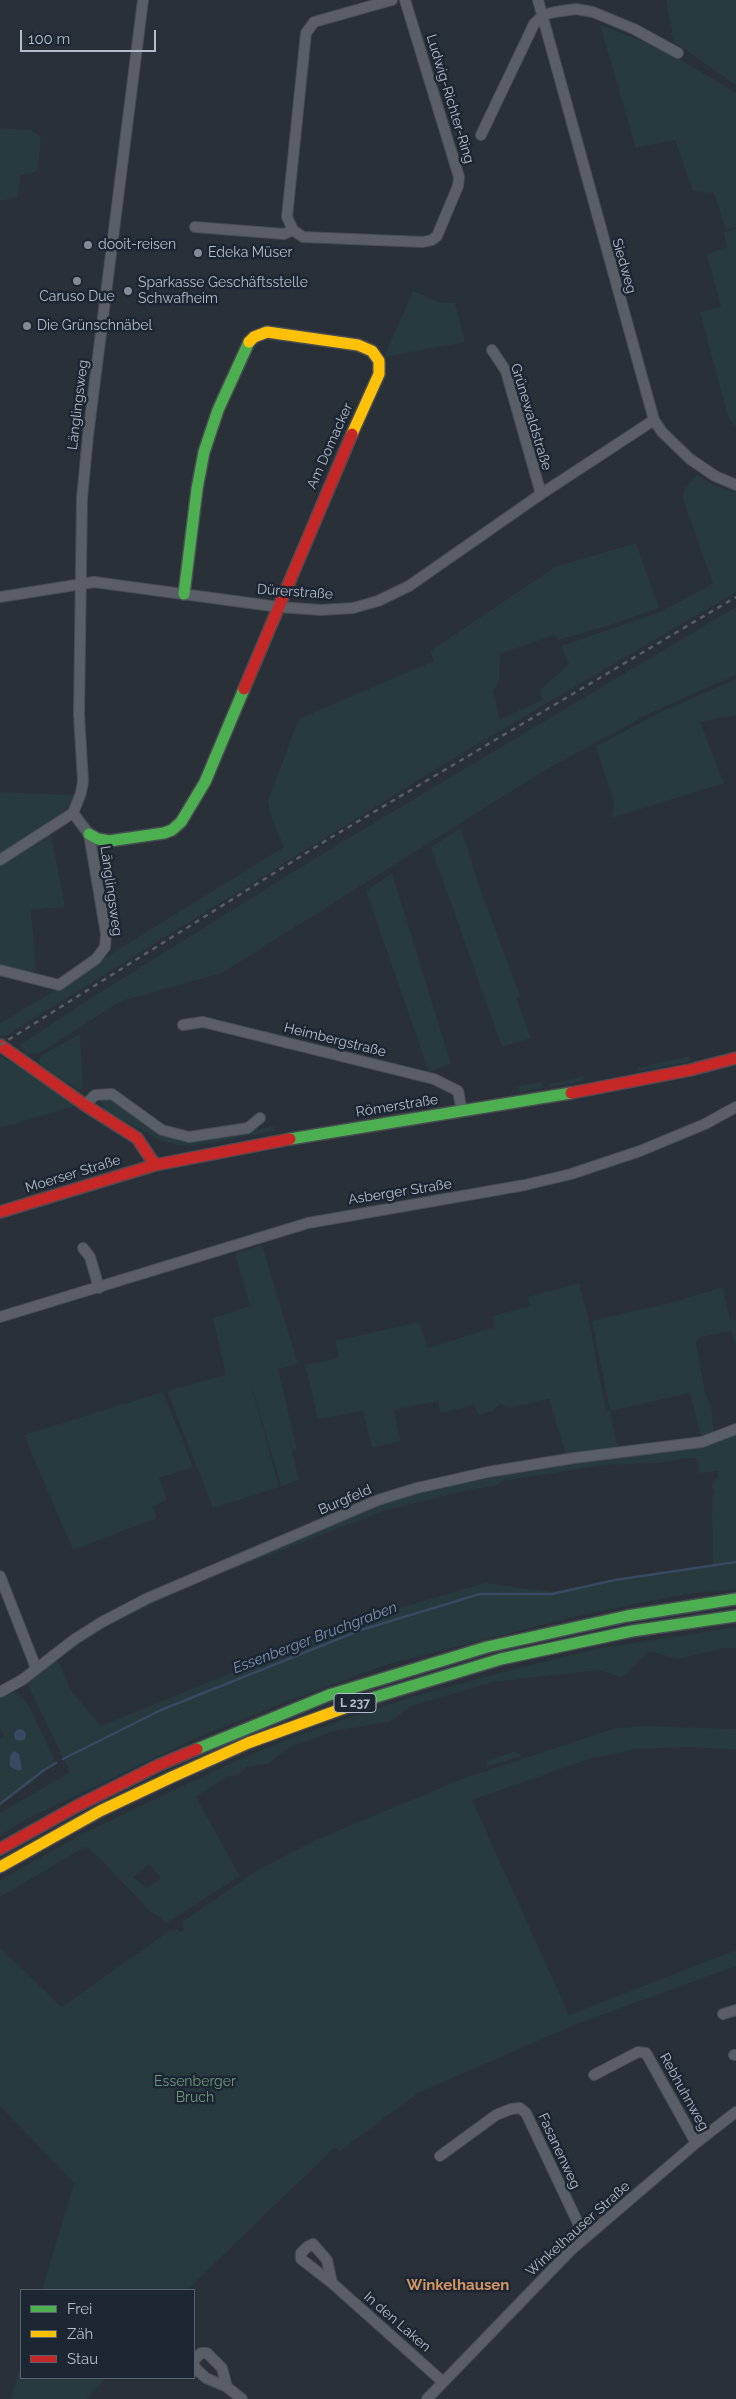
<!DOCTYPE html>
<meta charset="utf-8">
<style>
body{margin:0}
#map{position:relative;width:736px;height:2399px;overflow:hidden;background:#2a3038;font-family:Raleway,sans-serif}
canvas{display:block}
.legend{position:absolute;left:20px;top:2289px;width:175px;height:90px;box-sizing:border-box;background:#1d2633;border:1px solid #59626f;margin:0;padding:6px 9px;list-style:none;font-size:15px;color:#b4bcc9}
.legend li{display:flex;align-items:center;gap:10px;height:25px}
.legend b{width:25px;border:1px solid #59626f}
.scale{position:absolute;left:20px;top:30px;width:136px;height:22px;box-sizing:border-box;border:2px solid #b4bcc9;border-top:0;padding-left:6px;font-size:15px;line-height:18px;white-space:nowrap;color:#b4bcc9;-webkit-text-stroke:4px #1d2633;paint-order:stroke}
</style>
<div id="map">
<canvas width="736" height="2399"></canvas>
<ul class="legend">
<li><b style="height:6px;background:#4caf50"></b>Frei</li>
<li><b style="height:6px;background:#ffc107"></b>Zäh</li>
<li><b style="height:6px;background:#c62828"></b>Stau</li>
</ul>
<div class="scale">100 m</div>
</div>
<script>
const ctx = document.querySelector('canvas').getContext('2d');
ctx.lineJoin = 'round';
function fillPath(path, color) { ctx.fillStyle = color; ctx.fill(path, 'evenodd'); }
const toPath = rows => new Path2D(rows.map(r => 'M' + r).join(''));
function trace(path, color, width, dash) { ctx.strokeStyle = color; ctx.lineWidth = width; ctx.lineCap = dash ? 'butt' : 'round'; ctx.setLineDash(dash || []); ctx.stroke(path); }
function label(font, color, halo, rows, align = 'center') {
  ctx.font = font + ' Raleway,sans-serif'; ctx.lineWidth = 5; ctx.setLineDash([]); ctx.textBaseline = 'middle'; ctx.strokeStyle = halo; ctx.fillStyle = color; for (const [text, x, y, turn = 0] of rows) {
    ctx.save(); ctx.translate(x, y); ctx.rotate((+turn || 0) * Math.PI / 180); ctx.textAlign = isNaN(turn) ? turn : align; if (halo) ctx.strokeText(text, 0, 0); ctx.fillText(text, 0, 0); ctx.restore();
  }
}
fillPath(toPath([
 [666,0,736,0,736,85,674,42],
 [600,25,661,48,736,93,736,227,726,230,714,193,693,191,675,140,636,148],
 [0,128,31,130,41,137,38,171,20,176,18,197,0,201],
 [736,229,736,427,728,417,700,312,721,307,707,255,727,247,724,232],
 [413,291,442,303,455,303,465,342,384,357],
 [695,474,702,478,705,480,716,486,736,493,736,592,454,758,4,1037,0,1035,0,1023,61,987,114,952,284,847,270,814,268,801,297,723,301,718,434,661,430,651,555,567,636,543,659,608,613,624,558,640,554,635,500,654,499,680,493,692,500,720,542,700,541,689,569,664,561,646,660,612,713,584,683,499,685,488,697,475],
 [736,607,736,675,648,714,542,772,222,973,121,1001,40,1053,27,1054,20,1045,91,998,335,846],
 [736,679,736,715,700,722,724,783,612,818,614,803,596,746,665,710],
 [0,792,76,795,71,805,62,814,0,855],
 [461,828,479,886,520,996,516,998,531,1038,502,1047,431,847],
 [51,834,65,907,31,910,36,969,30,974,0,967,0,866],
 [392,873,451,1064,429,1072,366,891],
 [80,1034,83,1086,82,1089,78,1089,42,1066,39,1061,42,1055],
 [689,1056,690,1062,638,1071,638,1068],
 [2,1057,24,1070,75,1106,0,1128,0,1058],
 [583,1076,584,1081,566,1084,549,1087,547,1082,548,1084,566,1081],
 [541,1082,544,1088,520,1092,518,1086],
 [104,1097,109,1097,171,1136,250,1131,274,1126,275,1131,193,1146,178,1145,161,1141,104,1109,101,1100],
 [262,1245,298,1364,278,1369,297,1449,292,1451,299,1480,281,1486,247,1370,279,1487,213,1508,167,1391,226,1375,213,1318,250,1306,235,1254],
 [579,1283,589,1321,606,1412,610,1410,592,1321,674,1302,723,1287,730,1320,736,1320,736,1346,731,1331,700,1337,696,1342,706,1397,711,1406,714,1432,701,1437,690,1393,610,1411,618,1448,566,1454,549,1399,508,1408,500,1403,493,1411,478,1415,474,1405,440,1413,438,1401,394,1410,400,1441,372,1448,363,1411,318,1419,305,1365,339,1358,335,1341,419,1322,428,1348,495,1327,493,1316,530,1306,528,1297],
 [163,1392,193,1467,159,1478,167,1500,153,1506,157,1518,73,1550,24,1435],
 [736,1433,736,1589,686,1594,577,1616,389,1664,288,1701,192,1740,23,1821,0,1836,0,1813,70,1772,26,1681,78,1641,134,1608,382,1502,431,1487,659,1451],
 [685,1458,697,1458,699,1473,718,1471,718,1478,715,1479,712,1486,714,1493,712,1496,713,1564,551,1592,485,1583,366,1618,101,1726,72,1692,57,1659,106,1627,187,1587,383,1511,463,1491,495,1486,503,1481,602,1465,660,1463],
 [736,1627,736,1648,723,1648,678,1659,649,1651,622,1678,600,1670,493,1682,411,1706,389,1722,337,1730,288,1748,268,1764,246,1767,239,1775,228,1776,196,1797,240,1876,167,1923,151,1912,90,1849,85,1847,0,1897,0,1880,82,1834,235,1761,298,1735,415,1696,492,1675,596,1649],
 [149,1864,161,1878,147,1888,133,1877],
 [9,1693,16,1693,28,1704,56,1763,40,1773,30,1784,0,1803,0,1738,4,1735,0,1729,0,1697],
 [644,1726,736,1729,736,1750,690,1747,636,1749,589,1759,472,1800,569,2015,736,1950,736,1966,574,2025,418,2093,339,2152,335,2147,187,2290,42,2290,74,2183,0,2106,0,1948,62,2007,169,1931,177,1929,180,1932,185,1930,181,1923,256,1871,318,1839,462,1779,616,1728],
 [515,1751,522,1756,485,1767,487,1761],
 [21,2363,21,2378,106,2378,87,2399,11,2399]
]), '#273a3e');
fillPath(toPath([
 '14 1735a6 6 0 1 1 12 0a6 6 0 1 1-12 0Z',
 [14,1751,19,1754,22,1769,19,1771,10,1767,10,1756]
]), '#384963');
trace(toPath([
 [63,1759,161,1710,361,1630,480,1594,552,1594,615,1580,736,1562],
 [0,1804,44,1770,56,1763]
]), '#384963', 2.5);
const street = toPath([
 [538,0,654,420,662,432,690,459,715,476,736,485],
 [481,135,534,24,543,15,555,12,576,9,593,12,634,29,678,53],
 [195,227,284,234,293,230,303,237,423,242,432,240,437,236,458,186,459,177,405,0],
 [293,230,287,217,306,33,314,22,392,0],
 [492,350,506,371,541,494],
 [0,597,94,582,279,607,321,610,353,608,378,601,409,586,541,494,654,420],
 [0,860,73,813,81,793,83,781,79,715,82,498,88,436,143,0],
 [0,970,59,985,96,959,105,947,106,934,89,834,73,813],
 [183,1025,203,1022,434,1079,458,1091,462,1111],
 [85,1105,95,1095,112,1094,162,1130,189,1137,248,1128,260,1118],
 [83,1248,90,1257,99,1288],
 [0,1317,308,1223,525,1185,571,1174,640,1151,705,1124,736,1107],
 [0,1576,36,1668],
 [0,1692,22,1680,75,1639,102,1622,148,1598,378,1500,417,1488,488,1472,574,1458,702,1442,736,1429],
 [723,2014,736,2010],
 [734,2055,736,2055],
 [594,2075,638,2052,646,2053,696,2143],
 [440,2156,496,2115,511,2109,520,2108,526,2113,585,2238],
 [332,2283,301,2259,301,2253,307,2247,313,2244,327,2260,332,2283,443,2382],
 [227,2387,222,2368,207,2353,201,2353,194,2360,194,2367,206,2378,227,2387,242,2399],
 [427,2399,570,2251,696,2143,736,2112]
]);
const fast = toPath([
 [184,594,197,489,204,452,218,410,249,342],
 [89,834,98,839,109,841,164,833,172,830,181,822,205,782,244,689],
 [290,1139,571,1093],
 [369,1699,501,1659,632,1631,736,1616],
 [197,1749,329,1695,487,1647,627,1616,736,1599]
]);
const slow = toPath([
 [249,342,254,337,267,332,358,345,372,351,379,361,379,374,352,434],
 [0,1867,100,1811,172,1777,248,1743,369,1699]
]);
const jam = toPath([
 [244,689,352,434],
 [0,1045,85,1105,137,1138,155,1165],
 [571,1093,690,1070,736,1058],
 [0,1212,155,1165,290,1139],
 [0,1849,77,1806,159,1765,197,1749]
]);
trace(street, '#484c53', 12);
trace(fast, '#484c53', 14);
trace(slow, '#484c53', 14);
trace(jam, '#484c53', 14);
trace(street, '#5a5e66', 10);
trace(fast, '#4caf50', 11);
trace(slow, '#ffc107', 11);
trace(jam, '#c62828', 11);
trace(toPath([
 [0,1045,330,838,736,597]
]), '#595d64', 2.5, [5, 5]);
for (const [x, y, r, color] of [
 [88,245,5,"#848b96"],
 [198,253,5,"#848b96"],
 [77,281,5,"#848b96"],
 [128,291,5,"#848b96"],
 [27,326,5,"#848b96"]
]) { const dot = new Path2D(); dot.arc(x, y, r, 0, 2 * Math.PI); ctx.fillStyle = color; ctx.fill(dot); trace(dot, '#1d2633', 2); }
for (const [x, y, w] of [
 [355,1703,42]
]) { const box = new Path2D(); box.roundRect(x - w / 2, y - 9.5, w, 19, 4); ctx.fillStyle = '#1d2633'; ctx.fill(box); trace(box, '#b4bcc9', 1); }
label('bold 12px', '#b4bcc9', null, [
 ["L 237",355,1703]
]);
label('14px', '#b4bcc9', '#1d2633', [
 ["Ludwig-Richter-Ring",450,99,73],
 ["Siedweg",624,266,74],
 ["Länglingsweg",78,405,-83],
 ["Grünewaldstraße",531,417,73],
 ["Am Domacker",330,446,-66],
 ["Dürerstraße",295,592,4],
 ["Länglingsweg",111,891,82],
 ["Heimbergstraße",335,1040,14],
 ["Römerstraße",397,1106,-9],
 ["Moerser Straße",73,1174,-17],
 ["Asberger Straße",400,1192,-9],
 ["Burgfeld",345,1500,-23],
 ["Rebhuhnweg",684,2092,61],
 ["Fasanenweg",559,2151,65],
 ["Winkelhauser Straße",578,2229,-42],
 ["In den Laken",397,2322,41]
]);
label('14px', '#b4bcc9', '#1d2633', [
 ["dooit-reisen",98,245],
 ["Edeka Müser",208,253],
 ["Sparkasse Geschäftsstelle",138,283],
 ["Schwafheim",138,299],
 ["Caruso Due",77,297,"center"],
 ["Die Grünschnäbel",37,326]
], 'left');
label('14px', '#6b9a76', '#1d2633', [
 ["Essenberger",195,2082],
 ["Bruch",195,2098]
]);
label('italic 15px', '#7c92b1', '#1d2633', [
 ["Essenberger Bruchgraben",315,1638,-21]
]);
label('bold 15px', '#d59563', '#1d2633', [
 ["Winkelhausen",458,2285]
]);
</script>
